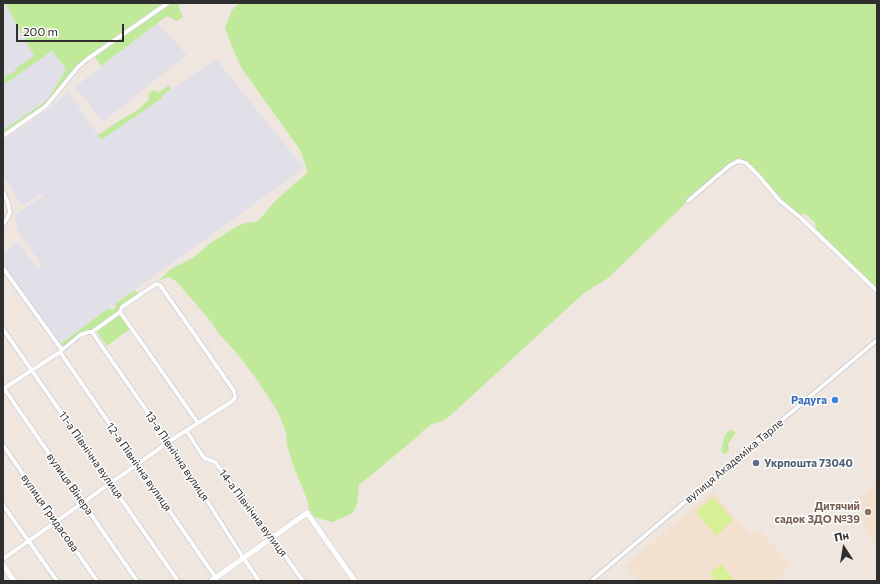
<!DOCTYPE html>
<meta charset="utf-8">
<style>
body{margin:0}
#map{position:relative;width:880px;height:584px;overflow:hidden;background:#f0e6e0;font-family:Commissioner,sans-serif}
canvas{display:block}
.frame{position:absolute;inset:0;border:4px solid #2e2e2e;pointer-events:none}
.north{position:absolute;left:824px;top:528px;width:40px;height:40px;-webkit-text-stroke:3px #fff;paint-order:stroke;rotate:348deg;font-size:11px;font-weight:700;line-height:16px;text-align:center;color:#2e2e2e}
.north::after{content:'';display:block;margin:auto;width:14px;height:18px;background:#2e2e2e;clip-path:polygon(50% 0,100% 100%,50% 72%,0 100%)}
.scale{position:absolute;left:16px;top:24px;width:108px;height:18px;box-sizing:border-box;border:2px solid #2e2e2e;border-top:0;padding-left:5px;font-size:12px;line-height:14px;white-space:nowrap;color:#2e2e2e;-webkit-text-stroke:3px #fff;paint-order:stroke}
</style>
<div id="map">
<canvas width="880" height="584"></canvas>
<div class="frame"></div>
<div class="north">Пн</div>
<div class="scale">200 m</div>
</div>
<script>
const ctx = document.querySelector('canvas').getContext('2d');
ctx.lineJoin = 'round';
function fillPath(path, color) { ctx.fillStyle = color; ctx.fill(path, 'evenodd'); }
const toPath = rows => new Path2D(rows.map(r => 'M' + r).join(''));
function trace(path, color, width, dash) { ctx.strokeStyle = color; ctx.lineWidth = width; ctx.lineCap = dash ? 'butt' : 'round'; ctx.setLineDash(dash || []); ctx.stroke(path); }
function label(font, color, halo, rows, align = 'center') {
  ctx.font = font + ' Commissioner,sans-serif'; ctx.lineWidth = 3; ctx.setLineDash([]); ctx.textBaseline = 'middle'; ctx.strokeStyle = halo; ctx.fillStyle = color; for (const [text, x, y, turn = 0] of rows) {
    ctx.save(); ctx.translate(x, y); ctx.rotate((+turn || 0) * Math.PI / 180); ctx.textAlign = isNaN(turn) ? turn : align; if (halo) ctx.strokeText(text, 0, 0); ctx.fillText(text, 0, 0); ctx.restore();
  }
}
fillPath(toPath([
 [3,3,5,3,37,60,52,51,67,69,48,99,42,104,3,130],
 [157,23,187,55,103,122,75,87],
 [216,59,304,168,60,344,3,264,3,253,18,242,38,269,42,266,16,229,18,224,14,218,16,214,43,196,41,194,22,206,3,176,3,141,57,103,68,90,100,138]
]), '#e1e0e8');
fillPath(toPath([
 [877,484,877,540,874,540,863,525,857,499],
 [713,491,750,534,758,528,791,566,773,581,638,581,625,566]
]), '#f2e1cf');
fillPath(toPath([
 [5,3,163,3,77,64,52,98,43,106,3,134,3,130,42,104,48,99,66,69,52,51,3,85,3,81,6,75,13,73,18,67,34,56],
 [172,3,183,3,178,6,183,17,177,21,167,16,101,66,95,57],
 [239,3,877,3,877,288,816,229,815,223,806,214,801,215,783,200,747,161,739,158,733,160,686,199,688,201,608,278,584,293,451,415,443,421,432,424,424,430,416,438,359,485,357,504,353,513,332,522,314,517,309,509,307,499,293,465,287,445,286,432,278,412,258,381,235,351,218,333,212,323,177,282,169,277,158,281,171,269,193,258,212,242,238,226,245,223,256,222,260,219,274,202,308,172,300,150,242,69,231,44,225,27,232,10],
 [168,86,171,88,171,89,163,95,162,98,101,140,98,135,122,119,135,112,149,100,148,94,154,90,159,92],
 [135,290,138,294,120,306,118,312,94,330,83,331,73,338,64,346,60,344,109,308,112,310,116,307,115,304],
 [119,315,130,329,107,346,96,331],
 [730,430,736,432,728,444,729,451,725,454,722,453,721,451,725,435]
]), '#c0e99a');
fillPath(toPath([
 [713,497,733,520,716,536,696,512],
 [721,564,735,581,716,581,710,573]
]), '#d7f095');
const street = toPath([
 [3,136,46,106,78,67,86,60,168,3],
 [3,191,8,203,10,212,7,219,3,224],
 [688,201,729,166,738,161,746,163,759,176,780,201,802,219,877,291],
 [3,268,62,350],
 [3,329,178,581],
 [92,332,185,466,244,559,259,581],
 [60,352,218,581],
 [3,387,137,581],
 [3,389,60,352,62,350,80,335,89,332,92,332,120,312],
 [186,430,204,458,215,462,249,506,303,581],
 [3,445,97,581],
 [3,505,57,581],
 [3,559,173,439,231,402,235,398,234,391,160,285,156,284,122,307,120,312,198,423],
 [591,581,877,340]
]);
const secondary = toPath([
 [3,565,14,581],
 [211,581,307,513,355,581]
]);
trace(street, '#b4b8c2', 5);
trace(secondary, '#b4b8c2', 6);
trace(street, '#fff', 4);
trace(secondary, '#fff', 5.5);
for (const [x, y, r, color] of [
 [835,400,4,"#3f7fe0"],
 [756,463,4,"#5c6f8a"],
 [868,512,4,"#8d6e63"]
]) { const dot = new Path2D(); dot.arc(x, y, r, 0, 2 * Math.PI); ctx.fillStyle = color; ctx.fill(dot); trace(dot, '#fff', 1.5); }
label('bold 11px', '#366cbe', '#fff', [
 ["Радуга",827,400]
], 'right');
label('11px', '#2e2e2e', '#fff', [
 ["11-а Північна вулиця",91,455,55],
 ["13-а Північна вулиця",177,456,56],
 ["вулиця Академіка Тарле",734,461,-40],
 ["12-а Північна вулиця",139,467,55],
 ["вулиця Вінера",70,484,55],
 ["вулиця Гридасова",50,513,55],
 ["14-а Північна вулиця",253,513,53]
]);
label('bold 11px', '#4e5e75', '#fff', [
 ["Укрпошта 73040",764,463]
], 'left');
label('bold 11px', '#785e54', '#fff', [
 ["Дитячий",860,506],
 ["садок ЗДО №39",860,519]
], 'right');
</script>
